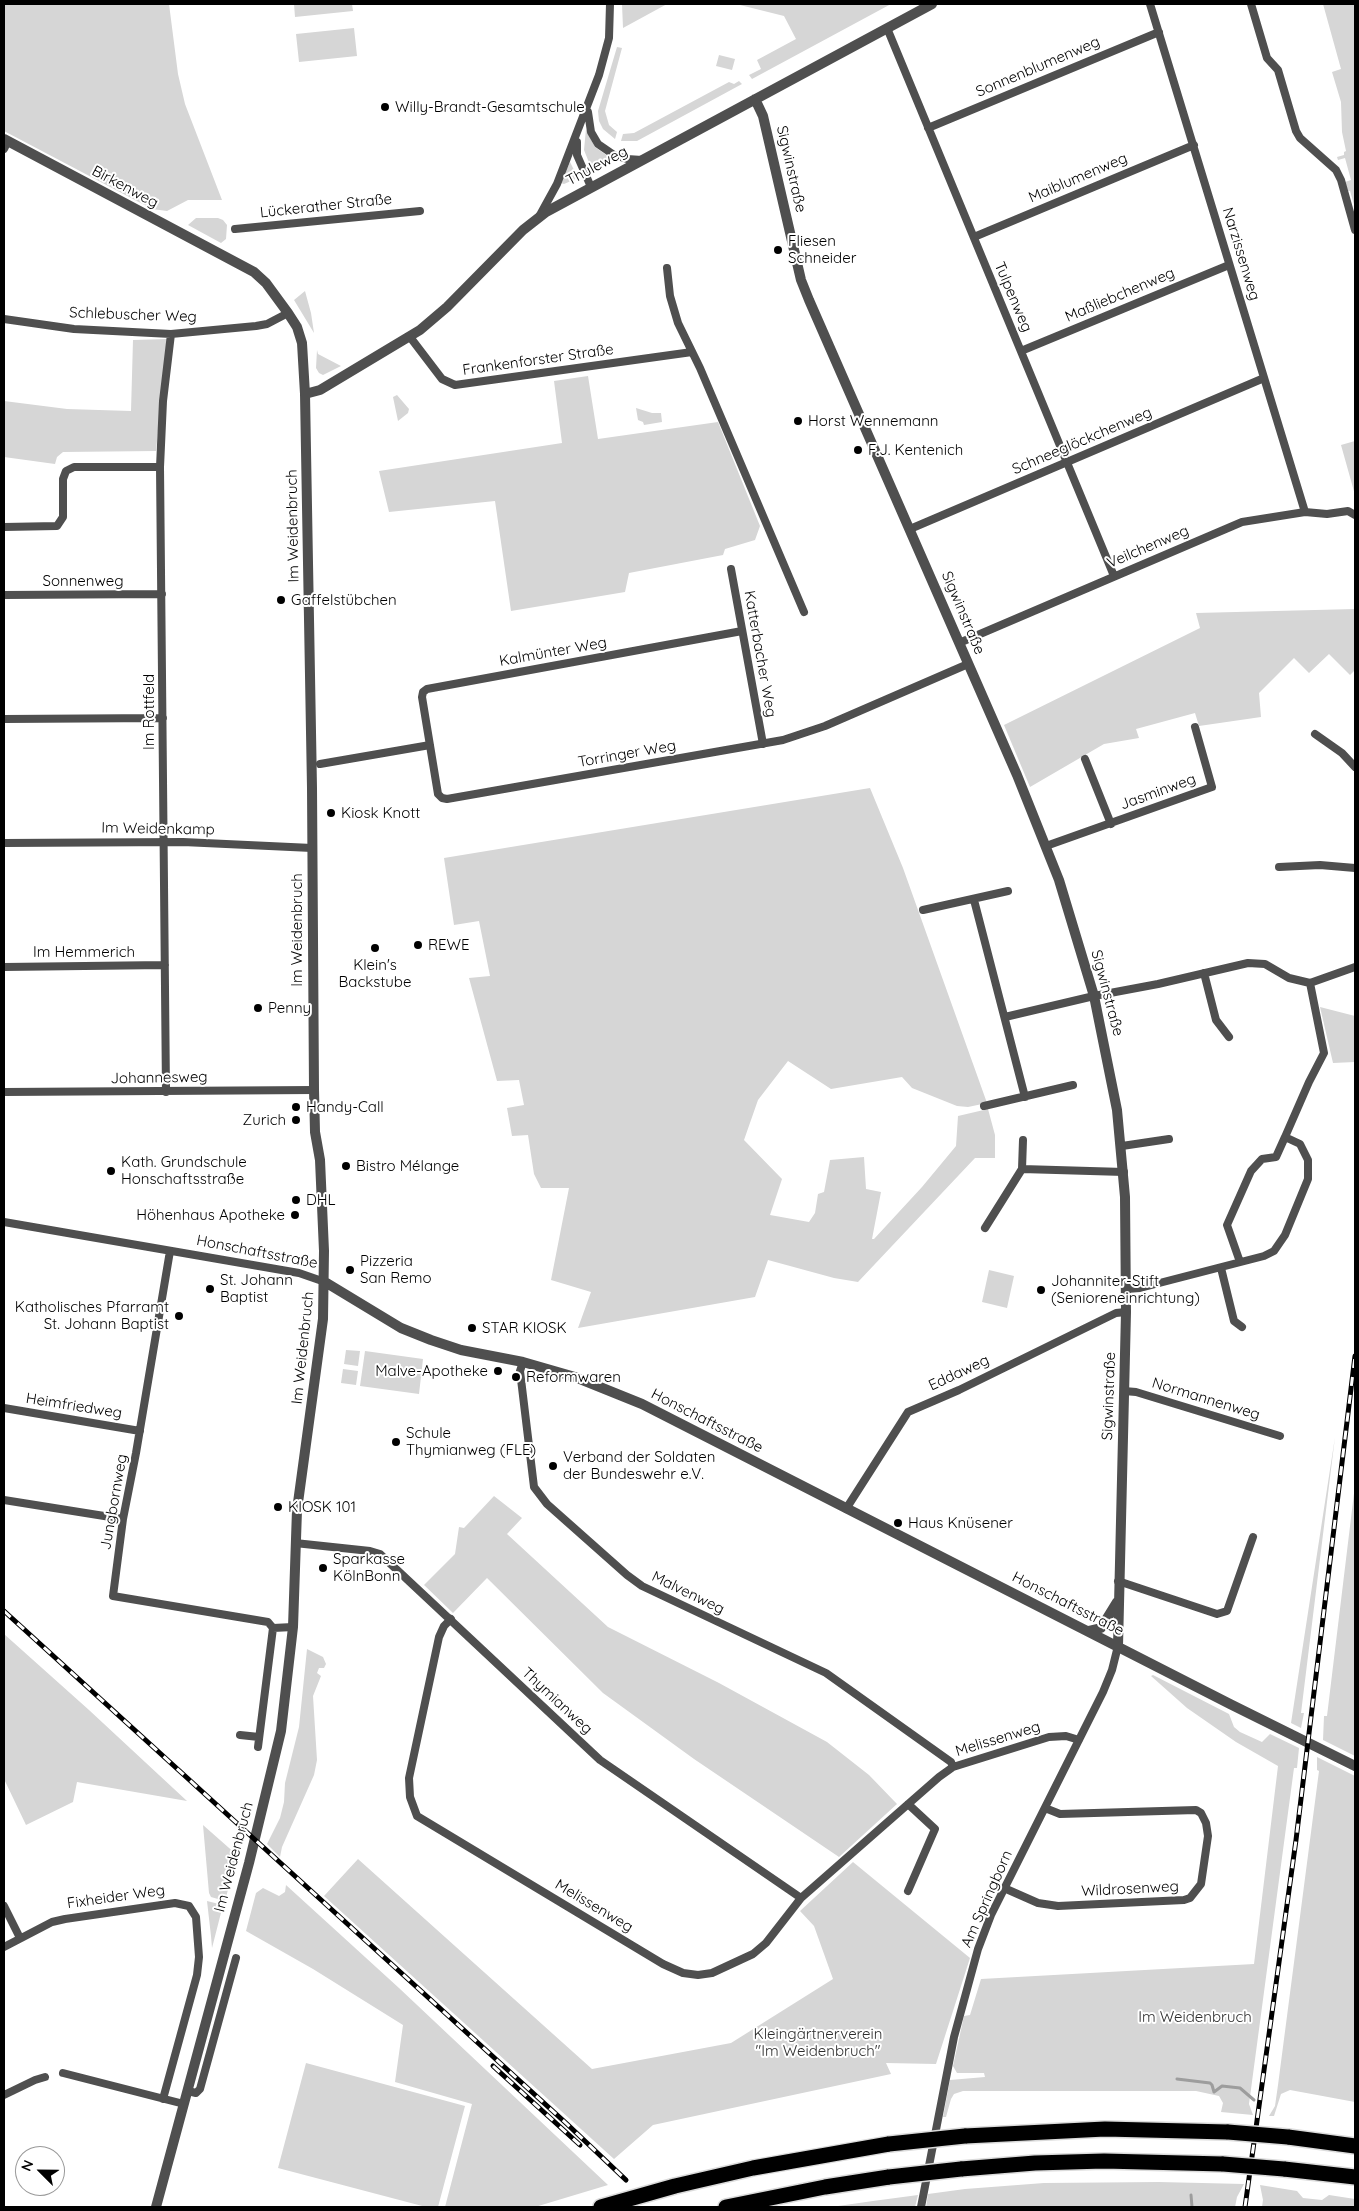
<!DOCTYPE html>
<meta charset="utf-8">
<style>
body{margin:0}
#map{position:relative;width:1359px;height:2211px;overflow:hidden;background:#fff;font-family:Quicksand,sans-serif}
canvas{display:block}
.frame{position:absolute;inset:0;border:5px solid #000;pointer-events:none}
.north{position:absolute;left:15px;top:2146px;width:50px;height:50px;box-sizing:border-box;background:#fff;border:1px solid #999;border-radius:50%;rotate:293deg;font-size:14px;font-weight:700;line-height:20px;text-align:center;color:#000}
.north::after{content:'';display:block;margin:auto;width:18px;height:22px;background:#000;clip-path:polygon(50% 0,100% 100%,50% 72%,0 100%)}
</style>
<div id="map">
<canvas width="1359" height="2211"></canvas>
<div class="frame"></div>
<div class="north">N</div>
</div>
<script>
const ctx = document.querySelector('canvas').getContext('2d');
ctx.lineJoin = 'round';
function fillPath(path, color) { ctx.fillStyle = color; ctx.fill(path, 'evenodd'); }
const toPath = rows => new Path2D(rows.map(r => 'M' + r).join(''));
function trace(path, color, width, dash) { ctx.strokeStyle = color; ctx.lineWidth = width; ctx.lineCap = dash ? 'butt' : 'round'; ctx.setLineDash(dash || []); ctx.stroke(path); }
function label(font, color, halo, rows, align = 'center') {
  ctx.font = font + ' Quicksand,sans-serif'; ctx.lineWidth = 4; ctx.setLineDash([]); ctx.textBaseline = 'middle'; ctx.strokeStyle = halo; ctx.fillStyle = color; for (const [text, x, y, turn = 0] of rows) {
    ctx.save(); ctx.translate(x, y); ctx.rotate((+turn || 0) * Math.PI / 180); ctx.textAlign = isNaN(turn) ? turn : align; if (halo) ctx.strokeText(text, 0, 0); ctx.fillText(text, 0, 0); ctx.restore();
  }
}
fillPath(toPath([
 [4,4,169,4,178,74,185,104,222,200,188,200,167,211,152,209,4,131],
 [294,4,352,4,353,11,295,17],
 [622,4,667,4,623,28],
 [736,4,891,4,752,79,749,75,761,69,757,60,796,39,784,16],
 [1323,4,1355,4,1355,208,1350,191,1348,191,1345,182,1351,180,1345,158,1338,160,1337,157,1344,155,1344,152,1346,151,1342,132,1341,102,1332,72,1341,69],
 [354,28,357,56,299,62,296,34],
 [617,47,622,48,605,111,609,125,617,132,615,139,603,129,599,121,598,111],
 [719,55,735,59,732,70,716,66],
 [739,81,742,84,637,141,621,141,623,134,634,133,729,82,734,84],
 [586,129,595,147,609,157,606,162,592,170,584,150],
 [570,162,578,178,564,184,561,183],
 [196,218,218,218,223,220,227,225,226,239,221,243,188,225],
 [305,291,311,313,314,333,294,300],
 [167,339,156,451,63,452,57,457,55,464,4,457,4,401,67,409,131,411,133,340],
 [317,350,318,354,341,366,323,375,319,373,316,368],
 [588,376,598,439,718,422,760,526,755,540,725,549,723,555,629,573,625,592,511,611,495,501,389,512,379,471,562,443,554,381],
 [397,395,409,409,408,413,398,421,393,397],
 [636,408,652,413,661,413,662,422,644,425,643,422,638,420],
 [1355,441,1355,495,1341,445],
 [1355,609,1355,670,1350,675,1329,654,1309,673,1294,658,1259,693,1261,717,1199,726,1195,713,1136,729,1139,738,1104,744,1030,787,1004,725,1200,628,1196,613],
 [870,788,903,868,987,1103,968,1107,957,1106,912,1088,902,1077,831,1089,788,1061,758,1100,744,1140,782,1179,770,1215,809,1222,815,1213,818,1194,824,1192,830,1160,864,1157,866,1189,881,1192,872,1239,874,1239,922,1187,956,1146,958,1116,988,1109,995,1135,995,1158,975,1158,858,1282,834,1278,768,1260,755,1297,578,1328,591,1292,551,1280,569,1188,541,1188,534,1174,528,1135,512,1136,507,1108,524,1105,519,1080,497,1081,469,978,490,976,479,921,454,925,444,858],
 [1320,1007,1355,1016,1355,1062,1333,1063],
 [989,1270,1014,1276,1007,1308,982,1302],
 [346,1350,360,1351,358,1366,344,1364],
 [365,1351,423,1359,419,1394,360,1386],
 [343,1369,358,1371,356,1385,341,1383],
 [1335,1437,1301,1713,1304,1713,1301,1728,1291,1723],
 [1355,1485,1355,1756,1323,1740,1324,1716,1327,1716],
 [494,1496,522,1518,507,1534,608,1627,719,1683,827,1742,869,1775,897,1804,839,1857,694,1759,603,1693,487,1578,453,1613,424,1585,455,1554,459,1527,464,1528],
 [4,1634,89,1710,187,1801,77,1782,73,1802,26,1825,4,1779],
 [307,1649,323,1657,326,1664,324,1668,319,1668,317,1673,321,1676,313,1696,317,1760,314,1775,282,1847,280,1857,267,1844,280,1818,284,1802,285,1783,299,1727],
 [1153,1675,1229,1714,1234,1727,1240,1732,1262,1742,1270,1734,1299,1748,1297,1768,1294,1768,1249,2104,1253,2115,1221,2112,1223,2103,1219,2096,1196,2091,963,2091,954,2094,951,2099,946,2117,943,2117,950,2080,985,2077,984,2073,957,2073,953,2066,964,2016,970,2015,981,1979,1254,1964,1278,1766,1236,1742,1187,1708,1151,1676],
 [1317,1757,1355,1776,1355,2102,1290,2090,1281,2094,1274,2116,1269,2116,1275,2106,1278,2085,1319,1771,1317,1770],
 [203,1825,237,1855,225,1901,211,1897,209,1893],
 [358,1859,592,2069,731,2043,833,1979,814,1926,800,1911,853,1862,970,1958,936,2064,886,2063,891,2074,653,2125,614,2159,324,1896],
 [286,1885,399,1988,608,2185,535,2207,445,2207,472,2104,395,2082,403,2025,313,1969,246,1931,256,1893,263,1888,279,1896,285,1892],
 [207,1901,223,1905,212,1948,211,1936],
 [306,2063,465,2106,438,2207,426,2207,278,2168],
 [1159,2182,1244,2184,1237,2197,1235,2207,926,2207,928,2194,965,2189,1044,2183],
 [1260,2185,1297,2191,1303,2198,1322,2200,1329,2195,1355,2199,1355,2207,1262,2207,1263,2200],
 [918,2195,915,2207,831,2207,873,2201]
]), '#d6d6d6');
trace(toPath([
 [1177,2079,1210,2083,1212,2085,1214,2092,1222,2086,1240,2088,1254,2100],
 [1191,2195,1192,2207]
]), '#9d9d9d', 3);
const motorway = toPath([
 [965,2136,1105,2129,1228,2132],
 [1288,2137,1355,2146],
 [961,2169,1035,2163,1104,2161,1223,2164],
 [1284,2169,1355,2177],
 [601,2207,675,2186,753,2168,889,2144],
 [726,2207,825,2187,889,2177]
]);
trace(motorway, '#dbdbdb', 18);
trace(toPath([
 [1150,4,1305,512],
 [1251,4,1267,58,1278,70,1296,131,1300,138,1336,170,1341,180,1355,230],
 [887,28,1114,576],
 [588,112,591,132,598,144,614,155,627,159,642,160],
 [928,128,1159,32],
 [577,142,577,155,591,187],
 [4,149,8,141],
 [540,215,557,184,599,75,609,38,610,4],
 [235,229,420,211],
 [974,237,1194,145],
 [667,268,670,296,678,323,700,368,804,612],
 [4,319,74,329,171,334,256,326,267,324,288,313],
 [410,337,442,379,455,385,692,352],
 [1021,351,1229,265],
 [4,527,57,526,63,517,63,479,66,471,74,467,160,467],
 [910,529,1264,378],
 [731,569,763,744],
 [4,595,162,594],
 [742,631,427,689,423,692,422,697,438,794,442,798,447,799,783,740,825,726,968,664],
 [959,643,1242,522,1305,512,1327,514,1348,511,1355,515],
 [4,719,163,718],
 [1315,734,1342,753,1355,767],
 [1085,759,1111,824],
 [320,764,430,745],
 [4,843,183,842,312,848],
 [1046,846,1212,787,1195,727],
 [1279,867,1320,865,1355,868],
 [974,900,1025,1097],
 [923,910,1008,891],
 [4,967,165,965],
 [1204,973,1216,1020,1229,1037],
 [1005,1017,1094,996,1158,984,1248,963,1265,964,1289,978,1310,983,1355,967],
 [4,1092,314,1090],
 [166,1092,160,467,163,401,171,334],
 [984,1106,1073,1085],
 [1122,1146,1169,1139],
 [1022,1169,1023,1140],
 [4,1222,299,1273,325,1282],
 [985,1228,1022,1169,1124,1172],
 [170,1251,136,1453,123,1519,113,1596,268,1622,273,1628],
 [1240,1262,1227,1225,1251,1171,1262,1159,1276,1157,1285,1137],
 [1221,1268,1234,1321,1242,1327],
 [1126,1289,1140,1288,1264,1256,1274,1251,1285,1235,1308,1179,1308,1160,1300,1144,1285,1137,1309,1082,1324,1053,1310,983],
 [523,1362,520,1371,534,1487,547,1504,627,1575,642,1586,826,1673,951,1762,953,1767],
 [1124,1391,1136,1392,1280,1436],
 [4,1408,140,1431],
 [4,1500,123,1519],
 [846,1509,908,1412,959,1390,1116,1313,1126,1312],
 [295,1543,370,1551,380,1554,600,1760,801,1898],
 [1118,1581,1217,1614,1227,1611,1253,1537],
 [451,1619,444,1626,439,1637,409,1778,410,1797,417,1816,663,1964,683,1973,698,1975,712,1973,753,1954,766,1943,801,1898,939,1777,953,1767,1049,1737,1066,1736,1079,1740],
 [273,1628,293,1627],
 [240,1735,259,1737],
 [258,1747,273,1628],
 [1004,1888,1038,1903,1058,1906,1184,1900,1190,1898,1201,1884,1208,1836,1206,1823,1201,1813,1196,1810,1060,1814,1045,1808],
 [908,1891,935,1829,908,1804],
 [4,1906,20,1938],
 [4,1947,52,1922,65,1919,175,1903,189,1906,196,1917,199,1957,197,1975,163,2099],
 [63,2073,184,2104],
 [188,2091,196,2093,200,2089,236,1958],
 [4,2095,35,2080,45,2077],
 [921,2207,954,2037,978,1949,991,1915,1103,1692,1112,1670,1118,1646]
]), '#4f4f4f', 8);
trace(toPath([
 [755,99,763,116,801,280,809,300,1017,775,1059,880,1094,996,1117,1110,1125,1197,1126,1312,1118,1646],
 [4,139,254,272,266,283,288,313,297,327,302,343,305,394,312,788,314,1090,315,1132,320,1160,324,1251,323,1319,297,1510,293,1627,281,1731,249,1863,156,2207],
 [305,394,320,390,420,330,447,307,523,230,546,212,932,4],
 [325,1282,401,1328,431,1340,461,1350,523,1362,575,1377,642,1404,1230,1704,1355,1766],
 [1088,1631,1101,1628,1117,1602]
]), '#4f4f4f', 10);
trace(motorway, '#000', 15);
const rail = toPath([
 [4,1611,567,2124,626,2180],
 [493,2066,580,2145],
 [1245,2207,1296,1840,1355,1356]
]);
trace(rail, '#000', 5);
trace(rail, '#fff', 3, [9]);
const motorwayBridge = toPath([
 [1228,2132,1288,2137],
 [889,2144,965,2136],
 [1223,2164,1284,2169],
 [889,2177,961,2169]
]);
trace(motorwayBridge, '#dbdbdb', 18, []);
trace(motorwayBridge, '#000', 15);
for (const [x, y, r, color] of [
 [385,107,5,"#000"],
 [778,250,5,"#000"],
 [798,421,5,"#000"],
 [858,450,5,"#000"],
 [281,600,5,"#000"],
 [331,813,5,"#000"],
 [418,945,5,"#000"],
 [375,948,5,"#000"],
 [258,1008,5,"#000"],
 [296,1107,5,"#000"],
 [296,1120,5,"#000"],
 [346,1166,5,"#000"],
 [111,1171,5,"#000"],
 [296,1200,5,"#000"],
 [295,1215,5,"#000"],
 [350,1270,5,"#000"],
 [210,1289,5,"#000"],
 [1041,1290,5,"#000"],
 [179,1316,5,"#000"],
 [472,1328,5,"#000"],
 [498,1371,5,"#000"],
 [516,1377,5,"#000"],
 [396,1442,5,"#000"],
 [553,1466,5,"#000"],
 [278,1507,5,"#000"],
 [898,1523,5,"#000"],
 [323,1568,5,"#000"]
]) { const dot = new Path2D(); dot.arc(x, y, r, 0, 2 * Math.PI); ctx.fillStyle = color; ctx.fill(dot); trace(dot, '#fff', 2); }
label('15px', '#000', '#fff', [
 ["Sonnenblumenweg",1038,67,-23],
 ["Thuleweg",597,166,-28],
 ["Sigwinstraße",791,169,77],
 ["Maiblumenweg",1078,178,-23],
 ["Birkenweg",125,187,28],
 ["Lückerather Straße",326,206,-6],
 ["Narzissenweg",1241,254,73],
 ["Maßliebchenweg",1120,295,-23],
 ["Tulpenweg",1013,297,67],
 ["Schlebuscher Weg",133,315,2],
 ["Frankenforster Straße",538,360,-8],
 ["Schneeglöckchenweg",1082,441,-23],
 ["Im Weidenbruch",293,526,-91],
 ["Veilchenweg",1148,547,-23],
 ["Sonnenweg",83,581],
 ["Sigwinstraße",963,613,67],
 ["Kalmünter Weg",553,652,-10],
 ["Katterbacher Weg",760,654,80],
 ["Im Rottfeld",149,712,-90],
 ["Torringer Weg",627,754,-10],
 ["Jasminweg",1158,792,-20],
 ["Im Weidenkamp",158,829,1],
 ["Im Weidenbruch",297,930,-90],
 ["Im Hemmerich",84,952],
 ["Sigwinstraße",1107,993,75],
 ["Johannesweg",159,1078,-1],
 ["Honschaftsstraße",257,1252,11],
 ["Im Weidenbruch",303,1348,-84],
 ["Eddaweg",959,1373,-25],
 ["Sigwinstraße",1109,1396,-88],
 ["Normannenweg",1206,1399,17],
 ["Heimfriedweg",74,1406,9],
 ["Honschaftsstraße",707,1421,27],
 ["Jungbornweg",114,1502,-80],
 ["Malvenweg",688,1593,26],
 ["Honschaftsstraße",1068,1604,27],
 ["Thymianweg",557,1701,43],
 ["Melissenweg",998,1739,-17],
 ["Im Weidenbruch",234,1857,-75],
 ["Wildrosenweg",1130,1889,-3],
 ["Fixheider Weg",116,1897,-8],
 ["Am Springborn",987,1899,-66],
 ["Melissenweg",594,1906,31]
]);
label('15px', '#000', '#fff', [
 ["Willy-Brandt-Gesamtschule",395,107],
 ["Fliesen",788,241],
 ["Schneider",788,258],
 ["Horst Wennemann",808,421],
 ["F.J. Kentenich",868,450],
 ["Gaffelstübchen",291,600],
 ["Kiosk Knott",341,813],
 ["REWE",428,945],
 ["Klein's",375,965,"center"],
 ["Backstube",375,982,"center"],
 ["Penny",268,1008],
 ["Handy-Call",306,1107],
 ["Zurich",286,1120,"right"],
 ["Kath. Grundschule",121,1162],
 ["Honschaftsstraße",121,1179],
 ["Bistro Mélange",356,1166],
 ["DHL",306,1200],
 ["Höhenhaus Apotheke",285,1215,"right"],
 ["Pizzeria",360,1261],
 ["San Remo",360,1278],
 ["St. Johann",220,1280],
 ["Baptist",220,1297],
 ["Johanniter-Stift",1051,1281],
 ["(Senioreneinrichtung)",1051,1298],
 ["Katholisches Pfarramt",169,1307,"right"],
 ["St. Johann Baptist",169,1324,"right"],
 ["STAR KIOSK",482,1328],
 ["Malve-Apotheke",488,1371,"right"],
 ["Reformwaren",526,1377],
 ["Schule",406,1433],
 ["Thymianweg (FLE)",406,1450],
 ["Verband der Soldaten",563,1457],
 ["der Bundeswehr e.V.",563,1474],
 ["KIOSK 101",288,1507],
 ["Haus Knüsener",908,1523],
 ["Sparkasse",333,1559],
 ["KölnBonn",333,1576]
], 'left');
label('15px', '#2d2d2d', '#fff', [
 ["Im Weidenbruch",1195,2017],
 ["Kleingärtnerverein",818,2034],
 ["\"Im Weidenbruch\"",818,2051]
]);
</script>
